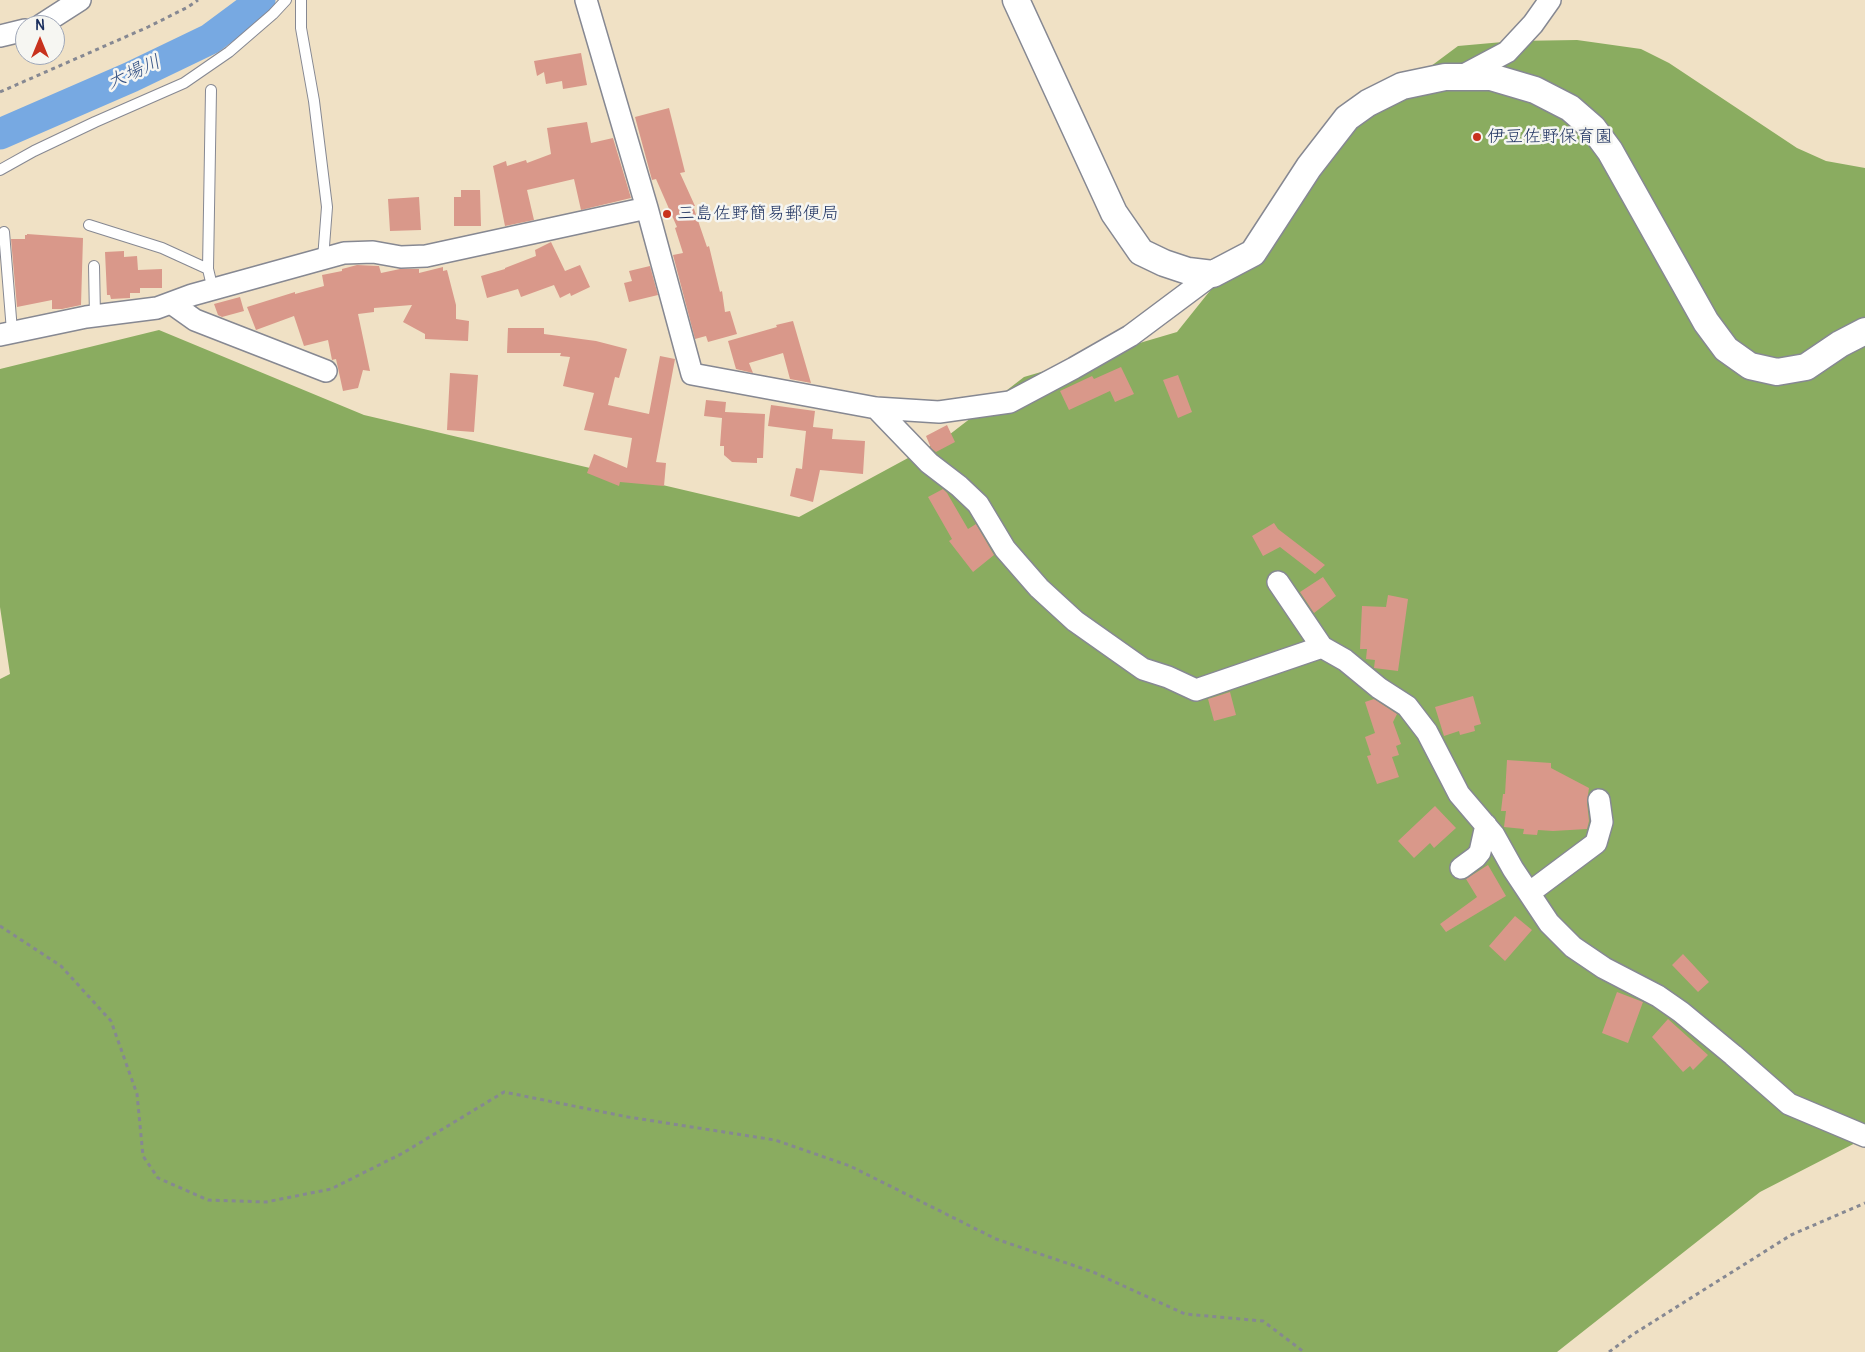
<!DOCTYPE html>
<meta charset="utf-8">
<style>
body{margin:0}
#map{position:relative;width:1865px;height:1352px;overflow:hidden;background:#f0e1c5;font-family:Pangolin,sans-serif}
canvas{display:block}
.north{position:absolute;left:15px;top:15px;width:50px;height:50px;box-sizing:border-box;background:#f6f6f2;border:1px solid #9ea6b7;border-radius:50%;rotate:0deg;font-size:14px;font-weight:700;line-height:20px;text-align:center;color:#1b2f5e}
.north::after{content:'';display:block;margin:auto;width:18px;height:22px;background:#c8321e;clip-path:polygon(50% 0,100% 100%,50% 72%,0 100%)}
</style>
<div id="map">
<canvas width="1865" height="1352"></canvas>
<div class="north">N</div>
</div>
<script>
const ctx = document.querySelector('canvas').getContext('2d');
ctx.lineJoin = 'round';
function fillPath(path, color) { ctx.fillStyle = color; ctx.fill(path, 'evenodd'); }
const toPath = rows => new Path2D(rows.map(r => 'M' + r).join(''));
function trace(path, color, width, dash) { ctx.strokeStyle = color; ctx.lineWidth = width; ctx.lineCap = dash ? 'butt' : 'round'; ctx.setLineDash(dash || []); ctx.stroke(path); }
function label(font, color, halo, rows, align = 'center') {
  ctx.font = font + ' Pangolin,"Klee One",sans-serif'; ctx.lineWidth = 5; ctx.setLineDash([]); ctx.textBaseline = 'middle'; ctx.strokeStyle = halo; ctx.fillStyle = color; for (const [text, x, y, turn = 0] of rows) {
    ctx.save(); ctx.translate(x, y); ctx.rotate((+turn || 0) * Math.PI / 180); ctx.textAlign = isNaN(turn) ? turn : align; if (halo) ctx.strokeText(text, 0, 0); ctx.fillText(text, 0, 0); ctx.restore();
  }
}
fillPath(toPath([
 [1577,40,1641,49,1669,63,1797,148,1826,161,1865,168,1865,1138,1760,1192,1557,1352,0,1352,0,679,10,674,0,607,0,369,159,330,364,415,799,517,945,438,1024,377,1177,332,1329,142,1458,46,1514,41]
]), '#8aac60');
trace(toPath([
 [0,134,131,77,210,39,249,10,260,0]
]), '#77a9e2', 31);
fillPath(toPath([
 [581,53,587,85,563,89,562,81,546,84,544,72,537,76,534,61],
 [669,108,685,172,680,173,695,206,693,206,707,247,709,246,720,292,722,291,725,312,730,311,737,334,708,342,706,336,695,339,673,255,683,253,675,228,677,227,656,179,652,180,635,117],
 [587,122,591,143,613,138,631,198,581,210,574,179,527,190,534,220,505,226,493,166,506,161,507,166,526,160,527,163,551,154,547,128],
 [461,190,480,190,481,226,454,226,454,197,461,197],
 [419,197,421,230,390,231,388,199],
 [27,234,83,238,81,305,62,309,52,309,52,300,17,307,11,239,25,239,25,235,27,235],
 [551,242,565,271,580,265,590,287,571,296,570,293,560,298,554,285,521,297,518,289,487,298,481,276,505,269,505,268,536,256,535,250],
 [124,251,124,257,137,256,138,270,162,269,162,288,140,288,140,293,130,293,130,298,111,299,110,295,107,295,105,252],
 [357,265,379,266,381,273,400,269,419,269,419,273,443,267,443,271,447,270,456,305,456,319,469,321,468,341,425,339,425,334,403,322,412,305,374,308,374,312,358,314,370,371,363,370,358,388,343,391,336,359,332,360,328,340,304,346,294,316,256,330,247,307,295,292,295,294,324,286,322,275,342,271,342,269],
 [650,266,658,295,629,302,624,283,632,281,629,271],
 [240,297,244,311,222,317,218,315,214,304],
 [793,321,811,383,790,379,783,353,749,363,753,373,736,369,728,341,777,327,776,325],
 [508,328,544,328,544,334,596,341,627,349,619,378,615,377,608,405,649,414,660,356,675,359,656,462,666,463,664,486,620,482,619,486,587,473,594,454,627,468,632,438,584,430,594,393,563,386,570,357,560,356,561,353,507,353],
 [1121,367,1134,394,1115,402,1110,391,1069,410,1060,391,1092,376,1094,379],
 [450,373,478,375,474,432,447,430],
 [1178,375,1192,412,1178,418,1163,380],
 [706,400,726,402,725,412,765,414,763,458,757,458,757,463,732,462,724,455,724,446,720,446,722,418,704,416],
 [771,405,815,411,813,427,833,429,832,439,865,441,863,474,820,470,813,502,790,496,796,468,802,469,806,431,768,426],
 [947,425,955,442,936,452,931,448,926,436],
 [943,489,947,493,968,529,976,524,994,555,973,572,949,541,952,539,928,497],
 [1274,523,1278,529,1325,565,1315,574,1280,547,1263,556,1252,536],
 [1323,577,1336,596,1314,613,1300,592],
 [1388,595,1408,599,1398,671,1374,668,1375,660,1366,659,1367,649,1360,649,1362,606,1386,607],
 [1230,692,1236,715,1214,721,1208,699],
 [1473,696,1481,724,1474,726,1475,731,1460,735,1459,731,1444,736,1435,707],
 [1374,699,1397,714,1393,722,1401,744,1396,746,1399,755,1392,757,1399,777,1377,784,1367,756,1371,755,1365,737,1375,733,1365,702],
 [1507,760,1551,763,1551,768,1589,788,1587,802,1589,821,1587,829,1553,831,1538,830,1537,835,1523,834,1524,829,1504,827,1506,811,1501,811,1503,794,1505,794],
 [1435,806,1456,828,1434,848,1430,843,1414,858,1398,841],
 [1488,865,1506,896,1446,932,1440,924,1477,897,1466,879],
 [1515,916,1532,930,1505,961,1489,946],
 [1683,954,1709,982,1698,992,1672,965],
 [1617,992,1643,1002,1628,1043,1602,1033],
 [1668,1019,1708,1055,1693,1070,1690,1066,1683,1072,1652,1037]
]), '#d9988a');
const service = toPath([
 [301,0,301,28,314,101,327,207,323,259],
 [0,170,34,151,95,122,184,83,229,52,273,14,286,0],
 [89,225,162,248,208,269,213,290],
 [4,232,12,331],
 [94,266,95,316],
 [208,269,211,90]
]);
const minor = toPath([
 [586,0,647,208,692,374,876,408,939,412,1010,402,1074,368,1130,336,1213,274],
 [41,25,80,0],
 [0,36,25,30],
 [1460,77,1507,52,1533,24,1550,0],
 [171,303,195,320,326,371],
 [0,335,86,317,157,308,192,295,344,253,373,252,401,257,426,256,647,208],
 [876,408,929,463,959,486,978,504,1005,549,1039,588,1075,621,1143,669,1168,677,1196,690,1322,647,1345,660,1379,688,1407,706,1427,732,1459,794,1494,835,1513,869,1549,923,1573,947,1604,968,1658,996,1681,1012,1733,1055,1789,1104,1865,1136],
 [1278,582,1322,647],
 [1461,868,1476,857,1480,852,1486,825],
 [1529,893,1596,843,1602,822,1599,800]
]);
const tertiary = toPath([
 [1016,0,1114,213,1141,252,1164,263,1188,271,1213,274,1253,253,1309,167,1347,118,1368,103,1402,86,1445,77,1491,77,1535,90,1570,108,1593,128,1610,151,1706,322,1726,349,1750,366,1777,372,1806,367,1840,344,1865,331]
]);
trace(service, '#868892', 12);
trace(minor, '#868892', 24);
trace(tertiary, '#868892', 29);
trace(toPath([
 [0,92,148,27,188,7,198,0],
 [0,926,61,966,111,1021,137,1094,143,1156,158,1178,208,1200,266,1202,331,1189,403,1153,504,1092,628,1117,775,1140,850,1166,996,1239,1093,1272,1185,1314,1263,1321,1304,1352],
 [1609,1352,1632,1335,1791,1235,1865,1203]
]), '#868892', 3, [4, 4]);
trace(service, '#fff', 10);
trace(minor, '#fff', 21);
trace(tertiary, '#fff', 26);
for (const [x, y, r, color] of [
 [1477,137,5,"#c8321e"],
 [667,214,5,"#c8321e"]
]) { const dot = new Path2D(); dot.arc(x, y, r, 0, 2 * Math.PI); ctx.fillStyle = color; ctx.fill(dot); trace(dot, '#f6f6f2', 2); }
label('18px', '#1b2f5e', '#f6f6f2', [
 ["伊豆佐野保育園",1487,137],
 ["三島佐野簡易郵便局",677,214]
], 'left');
label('italic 19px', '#375486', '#f6f6f2', [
 ["大場川",134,73,-24]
]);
</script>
